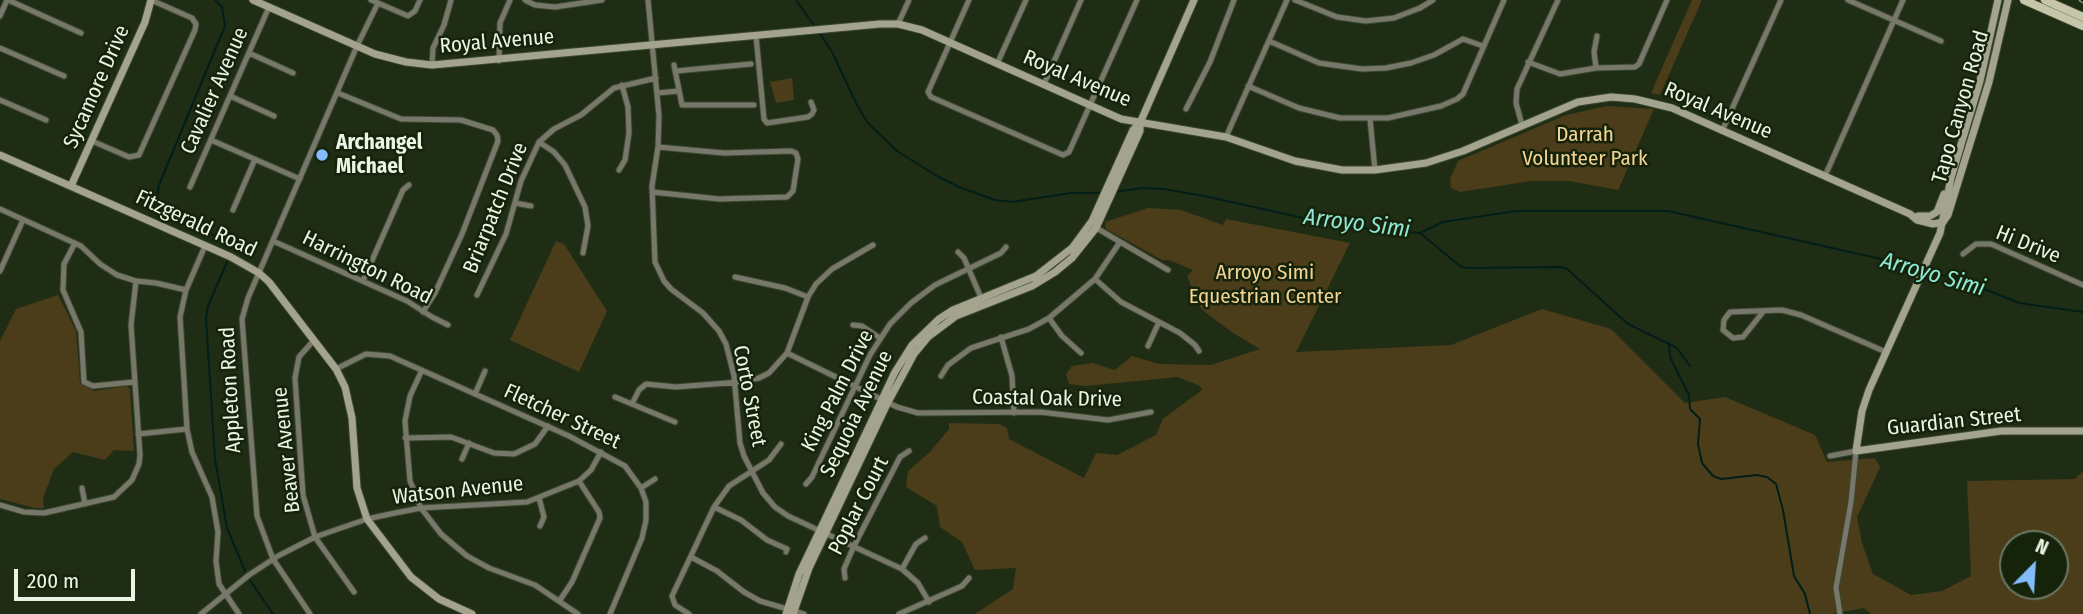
<!DOCTYPE html>
<style>
body{margin:0}
#map{position:relative;width:2083px;height:614px;overflow:hidden;background:#202d15;font-family:"Fira Sans Condensed",sans-serif}
canvas{display:block}
.north{position:absolute;left:1999px;top:530px;width:70px;height:70px;box-sizing:border-box;background:#16230b;border:2px solid #6b7762;border-radius:50%;rotate:24deg;font-size:19px;font-weight:700;line-height:28px;text-align:center;color:#ebf4e5}
.north::after{content:'';display:block;margin:auto;width:24px;height:32px;background:#83bcfb;clip-path:polygon(50% 0,100% 100%,50% 72%,0 100%)}
.scale{position:absolute;left:14px;top:569px;width:121px;height:32px;box-sizing:border-box;border:4px solid #ebf4e5;border-top:0;padding-left:9px;font-size:21px;line-height:24px;white-space:nowrap;color:#ebf4e5;-webkit-text-stroke:5px #16230b;paint-order:stroke}
</style>
<div id="map">
<canvas width="2083" height="614"></canvas>
<div class="north">N</div>
<div class="scale">200 m</div>
</div>
<script>
const ctx = document.querySelector('canvas').getContext('2d');
ctx.lineJoin = 'round';
function fillPath(path, color) { ctx.fillStyle = color; ctx.fill(path, 'evenodd'); }
const toPath = rows => new Path2D(rows.map(r => 'M' + r).join(''));
function trace(path, color, width, dash) { ctx.strokeStyle = color; ctx.lineWidth = width; ctx.lineCap = dash ? 'butt' : 'round'; ctx.setLineDash(dash || []); ctx.stroke(path); }
function label(font, color, halo, rows, align = 'center') {
  ctx.font = font + ' "Fira Sans Condensed",sans-serif'; ctx.lineWidth = 5; ctx.setLineDash([]); ctx.textBaseline = 'middle'; ctx.strokeStyle = halo; ctx.fillStyle = color; for (const [text, x, y, turn = 0] of rows) {
    ctx.save(); ctx.translate(x, y); ctx.rotate((+turn || 0) * Math.PI / 180); ctx.textAlign = isNaN(turn) ? turn : align; if (halo) ctx.strokeText(text, 0, 0); ctx.fillText(text, 0, 0); ctx.restore();
  }
}
fillPath(toPath([
 [1692,0,1702,0,1660,95,1651,93],
 [792,78,794,100,776,103,770,82],
 [1607,106,1654,109,1618,190,1569,181,1531,181,1460,192,1451,188,1450,179,1458,161,1566,115],
 [1148,208,1181,210,1223,225,1226,219,1350,243,1296,352,1451,345,1542,309,1611,329,1685,403,1725,397,1815,435,1827,462,1875,458,1880,467,1857,517,1862,543,1873,574,1911,595,1942,591,1971,576,1967,481,2075,479,2083,471,2083,614,1871,614,1864,608,1831,614,975,614,1013,589,1016,568,975,570,962,542,940,527,937,506,906,487,908,471,930,452,949,429,949,423,999,424,1007,428,1009,439,1084,478,1096,453,1117,455,1156,435,1163,419,1202,390,1200,386,1178,377,1085,386,1069,384,1066,374,1072,366,1092,363,1115,370,1132,356,1159,364,1211,365,1260,349,1233,333,1201,309,1187,276,1193,270,1169,260,1162,260,1106,229,1105,222],
 [2013,544,2055,544,2055,586,2013,586],
 [556,241,564,244,607,311,579,372,510,340],
 [58,295,76,331,80,383,94,391,127,386,130,389,134,451,114,450,105,460,73,452,54,469,43,498,44,508,35,508,0,499,0,341,16,309]
]), '#4c3d1a');
trace(toPath([
 [215,0,222,7,225,26,159,185,157,197,160,207,175,218,225,240,231,248],
 [796,0,816,28],
 [819,32,832,52,857,105,868,123,897,151,937,176,959,187,995,200,1012,202,1071,193,1102,193],
 [1115,192,1143,188,1164,189,1204,196,1344,227,1420,233,1443,222,1516,211,1668,211,1921,268],
 [1421,234,1460,266,1467,268,1561,267,1567,269,1628,324,1677,348,1690,366],
 [227,262,208,306,206,319,215,459,227,528,245,571],
 [1926,270,1975,285,2019,303,2083,312],
 [1669,343,1670,357,1689,395,1690,409,1700,419,1698,444,1702,463,1713,476,1721,479,1757,475,1767,477,1776,484,1783,510,1794,576,1805,594,1810,614],
 [250,580,273,614]
]), '#021e19', 2);
const street = toPath([
 [8,0,81,33],
 [371,0,408,16,415,11,420,0],
 [525,0,535,5,555,7,602,0],
 [648,0,659,116,658,147,652,186,655,262,664,281,671,289,703,313,719,331,726,344,734,376,740,443,744,456,763,493,775,507,788,516,902,569,918,583,929,602],
 [969,0,928,92,931,97,1063,155,1069,152,1137,0],
 [1295,0,1337,17,1366,21,1394,18,1420,8,1433,0],
 [1848,0,1941,41],
 [0,16,7,0],
 [898,24,909,0],
 [756,36,764,119,767,123,808,117,812,114,814,110,811,102],
 [1269,41,1319,63,1362,69,1386,68,1411,63,1434,55,1463,39,1483,46],
 [0,48,64,76],
 [249,53,293,73],
 [499,61,500,23,510,0],
 [1528,62,1560,74,1596,68,1635,67,1639,64,1667,0],
 [997,64,1026,0],
 [432,65,433,48,444,25,451,0],
 [674,65,682,105,754,105],
 [1596,68,1594,52,1597,36],
 [676,71,751,64],
 [1044,84,1081,0],
 [1248,86,1299,108,1340,118,1388,118,1441,106,1457,99,1463,94,1504,0],
 [338,93,401,119,461,120,493,130,497,135,498,141,462,234,435,293,423,312],
 [657,93,679,91],
 [230,96,274,116],
 [0,100,46,120],
 [1186,109,1210,62,1234,0],
 [1370,119,1375,170],
 [1522,125,1516,103,1517,89,1558,0],
 [1722,131,1781,0],
 [1226,137,1287,0],
 [211,140,300,179],
 [92,141,129,157,139,155,195,30,196,24,192,18,151,0],
 [539,142,554,152,565,165,585,207,588,226,583,253],
 [619,170,625,160,629,133,628,107,622,85],
 [1825,176,1903,0],
 [190,187,269,7],
 [652,192,719,199,787,197,793,191,798,159,796,153,791,151,724,153,658,147],
 [515,203,531,206],
 [0,209,81,246,100,264,117,275,136,281,156,283,186,290],
 [233,210,255,159],
 [1093,226,1168,270],
 [273,241,407,301,432,317,448,325],
 [75,243,64,264,63,290,81,332,84,382,93,386,134,382],
 [205,246,186,290,180,317,187,429,192,452,212,497,218,532,216,561,219,584,239,614],
 [958,252,964,258,982,300],
 [1963,254,1976,244,1991,244,2083,285],
 [0,271,23,220],
 [735,277,785,288,808,297],
 [1095,279,1121,302,1180,333,1195,345,1199,351],
 [363,281,403,190,409,185],
 [477,295,506,234,521,181,539,142,554,129,581,115,614,88,656,78],
 [1763,312,1743,337,1733,338,1723,330,1724,320,1730,312,1782,310,1801,315,1886,352],
 [1049,318,1062,336,1081,353],
 [853,325,862,326,880,338],
 [1001,337,1012,376,1014,413],
 [314,340,299,357,295,378,303,495,315,537,354,592],
 [1148,346,1159,322],
 [787,353,897,407,918,413,1040,412,1108,420,1151,412],
 [336,369,366,354,390,356,569,436,625,466,641,488,646,502,646,520,642,538,610,614],
 [422,370,410,396,405,421,410,481,421,508,441,534,467,556,489,568,535,585,578,614],
 [941,376,948,365,971,348,1029,329,1049,318,1095,279,1120,242],
 [475,394,485,371],
 [615,397,675,422],
 [632,404,639,390,646,384,676,387,740,382,759,378,769,373,787,353,808,297,816,284,832,269,873,245],
 [138,434,187,429],
 [405,438,451,437,494,453,514,454,535,444,548,426],
 [1830,456,1856,451,1851,502,1836,588,1840,614],
 [462,459,469,443],
 [806,484,812,477,870,355,890,324,911,303,935,285,1001,253,1006,247],
 [82,488,85,504],
 [641,488,655,479],
 [539,498,544,517,540,526],
 [0,505,24,512,44,513,114,497,132,480,139,464,140,455,131,325,136,281],
 [714,507,741,520,767,540,787,549,786,552],
 [691,557,717,571,744,592,760,601,804,614],
 [902,569,916,544,925,538],
 [845,578,844,569,854,546,900,457,909,451],
 [560,600,572,582,600,518,599,512,579,481],
 [201,614,249,575,278,556,315,537,367,519,395,513,421,508,527,502,579,481,591,470,601,452],
 [310,614,273,559,257,516,242,319,248,298,357,46,378,3],
 [689,614,675,605,672,596,714,507,729,486,769,460,781,444],
 [899,614,962,586,969,578]
]);
const secondary = toPath([
 [253,0,375,54,406,62,432,65,880,24,898,24,922,30,1121,119,1226,137,1295,161,1342,170,1375,170,1426,163,1463,151,1578,102,1611,97,1635,99,1672,108,1910,214,1917,220,1933,224,1943,222],
 [1998,0,1980,81,1951,178,1940,233,1869,390,1862,411,1856,451,2001,431,2083,431],
 [0,155,231,257,259,273,269,282,336,369,345,387,352,418,357,488,367,519,411,577,439,599,472,614],
 [71,186,145,22,151,0],
 [1918,216,1930,216,1937,212,1944,194],
 [1943,222,1948,215,1989,82,2008,0],
 [786,614,799,574,820,530,895,372,912,345,939,319,953,310,1036,276,1072,248,1092,221,1133,130,1140,123],
 [793,614,809,568,888,402,914,354,928,337,956,316,1032,286,1055,272,1072,258,1096,228,1140,131,1140,123,1194,0]
]);
const primary = toPath([
 [2024,0,2083,26],
 [2045,0,2083,17]
]);
trace(street, '#3c4932', 7);
trace(secondary, '#3c4932', 9);
trace(primary, '#3c4932', 10);
trace(street, '#77776a', 5);
trace(secondary, '#a4a48e', 7);
trace(primary, '#c6c7aa', 8);
const rail = toPath([
 [2081,0,2083,1]
]);
trace(rail, '#8e9986', 4.5);
trace(rail, '#16230b', 2, [5]);
for (const [x, y, r, color] of [
 [322,155,7,"#83bcfb"]
]) { const dot = new Path2D(); dot.arc(x, y, r, 0, 2 * Math.PI); ctx.fillStyle = color; ctx.fill(dot); trace(dot, '#16230b', 2.5); }
label('21px', '#ebf4e5', '#16230b', [
 ["Royal Avenue",497,42,-5],
 ["Royal Avenue",1077,79,23],
 ["Sycamore Drive",97,87,-66],
 ["Cavalier Avenue",215,91,-66],
 ["Tapo Canyon Road",1961,107,-74],
 ["Royal Avenue",1718,111,23],
 ["Briarpatch Drive",496,208,-68],
 ["Fitzgerald Road",196,224,25],
 ["Hi Drive",2028,245,22],
 ["Harrington Road",367,268,26],
 ["Appleton Road",231,390,-93],
 ["King Palm Drive",838,391,-63],
 ["Corto Street",749,396,79],
 ["Coastal Oak Drive",1047,399,1],
 ["Sequoia Avenue",857,414,-64],
 ["Fletcher Street",562,417,25],
 ["Guardian Street",1954,422,-6],
 ["Beaver Avenue",287,450,-96],
 ["Watson Avenue",458,491,-6],
 ["Poplar Court",859,506,-63]
]);
label('21px', '#f4d493', '#16230b', [
 ["Darrah",1585,135],
 ["Volunteer Park",1585,159],
 ["Arroyo Simi",1265,273],
 ["Equestrian Center",1265,297]
]);
label('bold 21px', '#ebf4e5', '#16230b', [
 ["Archangel",336,143],
 ["Michael",336,167]
], 'left');
label('italic 23px', '#8fe8d6', '#16230b', [
 ["Arroyo Simi",1357,224,7],
 ["Arroyo Simi",1933,275,16]
]);
</script>
